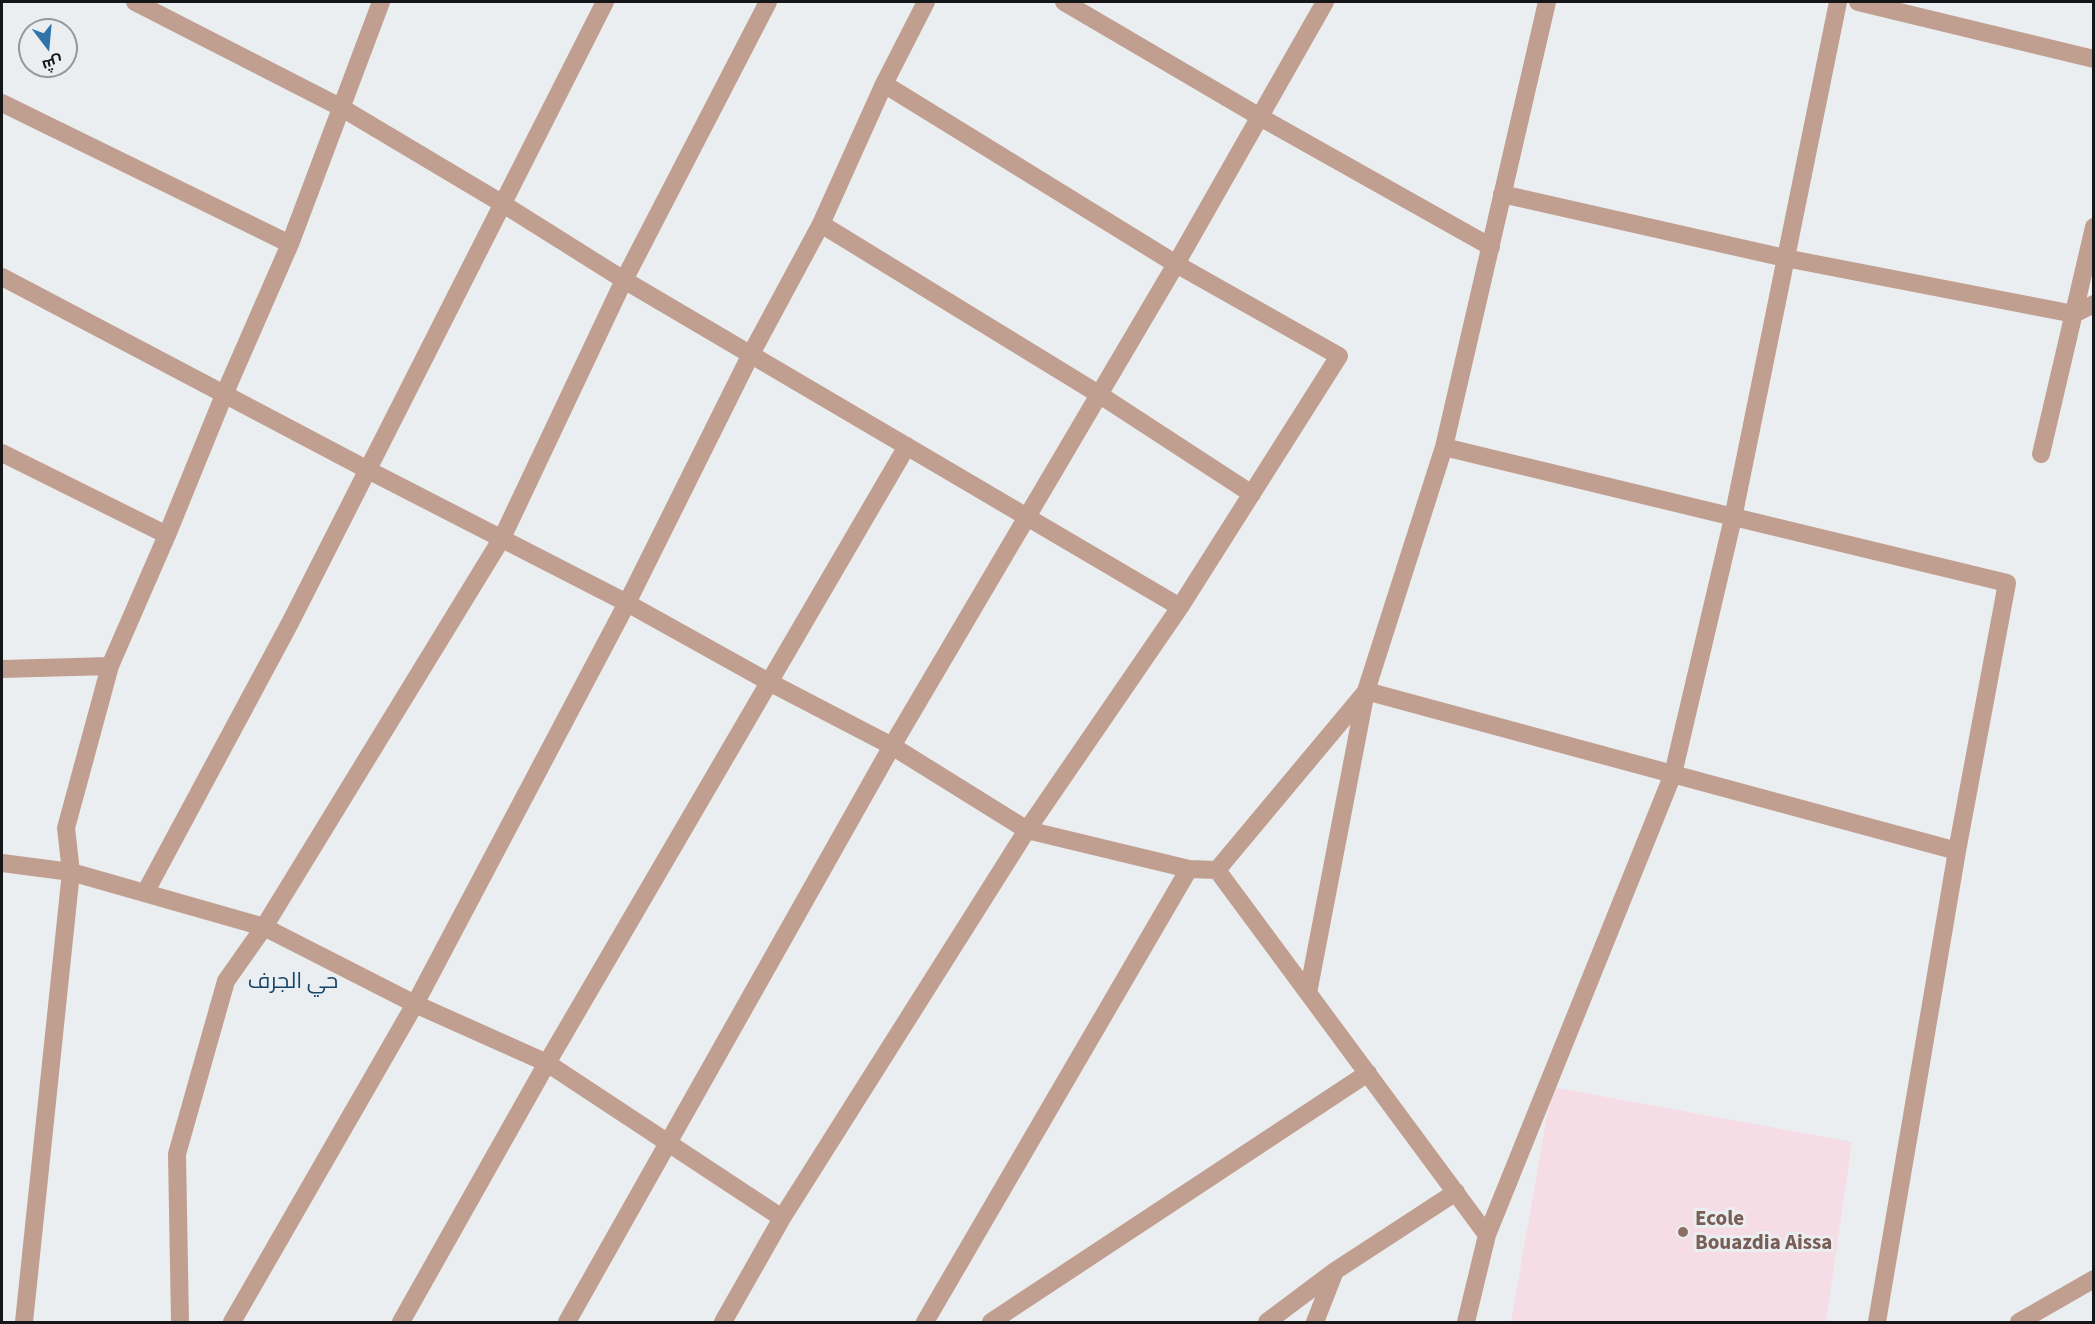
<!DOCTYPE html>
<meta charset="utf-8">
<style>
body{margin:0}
#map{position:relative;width:2095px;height:1324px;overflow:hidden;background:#ebeef0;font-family:"Source Sans 3",Cairo,sans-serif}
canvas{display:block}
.frame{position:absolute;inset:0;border:3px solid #151617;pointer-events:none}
.north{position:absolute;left:18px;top:18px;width:60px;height:60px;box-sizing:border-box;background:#ebeef0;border:2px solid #959899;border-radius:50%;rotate:164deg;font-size:16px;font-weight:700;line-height:24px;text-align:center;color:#151617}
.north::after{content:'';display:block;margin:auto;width:21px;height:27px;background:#2f73a8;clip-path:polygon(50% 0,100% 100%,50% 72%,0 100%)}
</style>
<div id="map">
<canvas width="2095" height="1324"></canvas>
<div class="frame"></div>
<div class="north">ش</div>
</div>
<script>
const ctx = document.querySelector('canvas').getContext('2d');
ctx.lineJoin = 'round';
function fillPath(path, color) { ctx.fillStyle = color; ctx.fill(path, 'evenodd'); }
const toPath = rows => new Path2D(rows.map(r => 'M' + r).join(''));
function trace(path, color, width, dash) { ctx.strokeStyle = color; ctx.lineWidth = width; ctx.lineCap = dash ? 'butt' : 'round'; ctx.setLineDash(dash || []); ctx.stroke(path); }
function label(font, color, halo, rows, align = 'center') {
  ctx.font = font + ' "Source Sans 3",Cairo,sans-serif'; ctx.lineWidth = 6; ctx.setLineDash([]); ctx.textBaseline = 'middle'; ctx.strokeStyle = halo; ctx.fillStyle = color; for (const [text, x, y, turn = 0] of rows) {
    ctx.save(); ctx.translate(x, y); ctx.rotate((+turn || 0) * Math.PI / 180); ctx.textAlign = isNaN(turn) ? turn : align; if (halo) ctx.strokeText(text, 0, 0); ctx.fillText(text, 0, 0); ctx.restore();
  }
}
fillPath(toPath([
 [1552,1087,1852,1142,1826,1322,1511,1322]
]), '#f6dce4');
trace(toPath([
 [135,2,342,108,503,204,624,280,1180,607],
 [1064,2,1260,117,1491,247],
 [1858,2,2094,59],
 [2,103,290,244],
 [1502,194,1785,258,2074,314,2094,304],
 [821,224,1100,395,1252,494],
 [2,277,368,470,627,603,769,682,892,746,1027,830,1189,869,1217,870],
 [1444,447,2007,583,1957,851,1877,1322],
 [2,453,167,535],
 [2041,454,2094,227],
 [2,669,110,666],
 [1366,691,1957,851],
 [2,863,71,872,264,927,415,1004,547,1063,782,1218],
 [1217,870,1487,1235],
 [1217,870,1364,694],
 [145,893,290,623,605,2],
 [1308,993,1366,691,1444,447,1547,2],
 [24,1322,71,872,66,828,110,666,167,535,224,395,290,244,381,2],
 [180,1322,177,1154,226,981,264,927,502,538,624,280,768,2],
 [232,1322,415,1004,627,603,751,354,821,224,884,84,926,2],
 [401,1322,547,1063,907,446],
 [567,1322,892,746,1176,264,1325,2],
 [723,1322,782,1218,1027,830,1180,607,1339,356,1176,264,884,84],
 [925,1322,1189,869],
 [991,1322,1368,1073],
 [1267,1322,1335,1271,1456,1192],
 [1315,1322,1335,1271],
 [1466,1322,1487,1235,1673,774,1733,518,1838,2],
 [2019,1322,2094,1279]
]), '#c19f90', 18);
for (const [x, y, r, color] of [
 [1683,1232,6,"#8d6e63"]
]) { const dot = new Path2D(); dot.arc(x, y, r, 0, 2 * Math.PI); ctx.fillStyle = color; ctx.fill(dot); trace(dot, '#ebeef0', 2); }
label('bold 21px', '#785e54', '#ebeef0', [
 ["Ecole",1695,1220],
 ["Bouazdia Aissa",1695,1244]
], 'left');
label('22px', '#16466a', '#ebeef0', [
 ["حي الجرف",293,983]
]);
</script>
